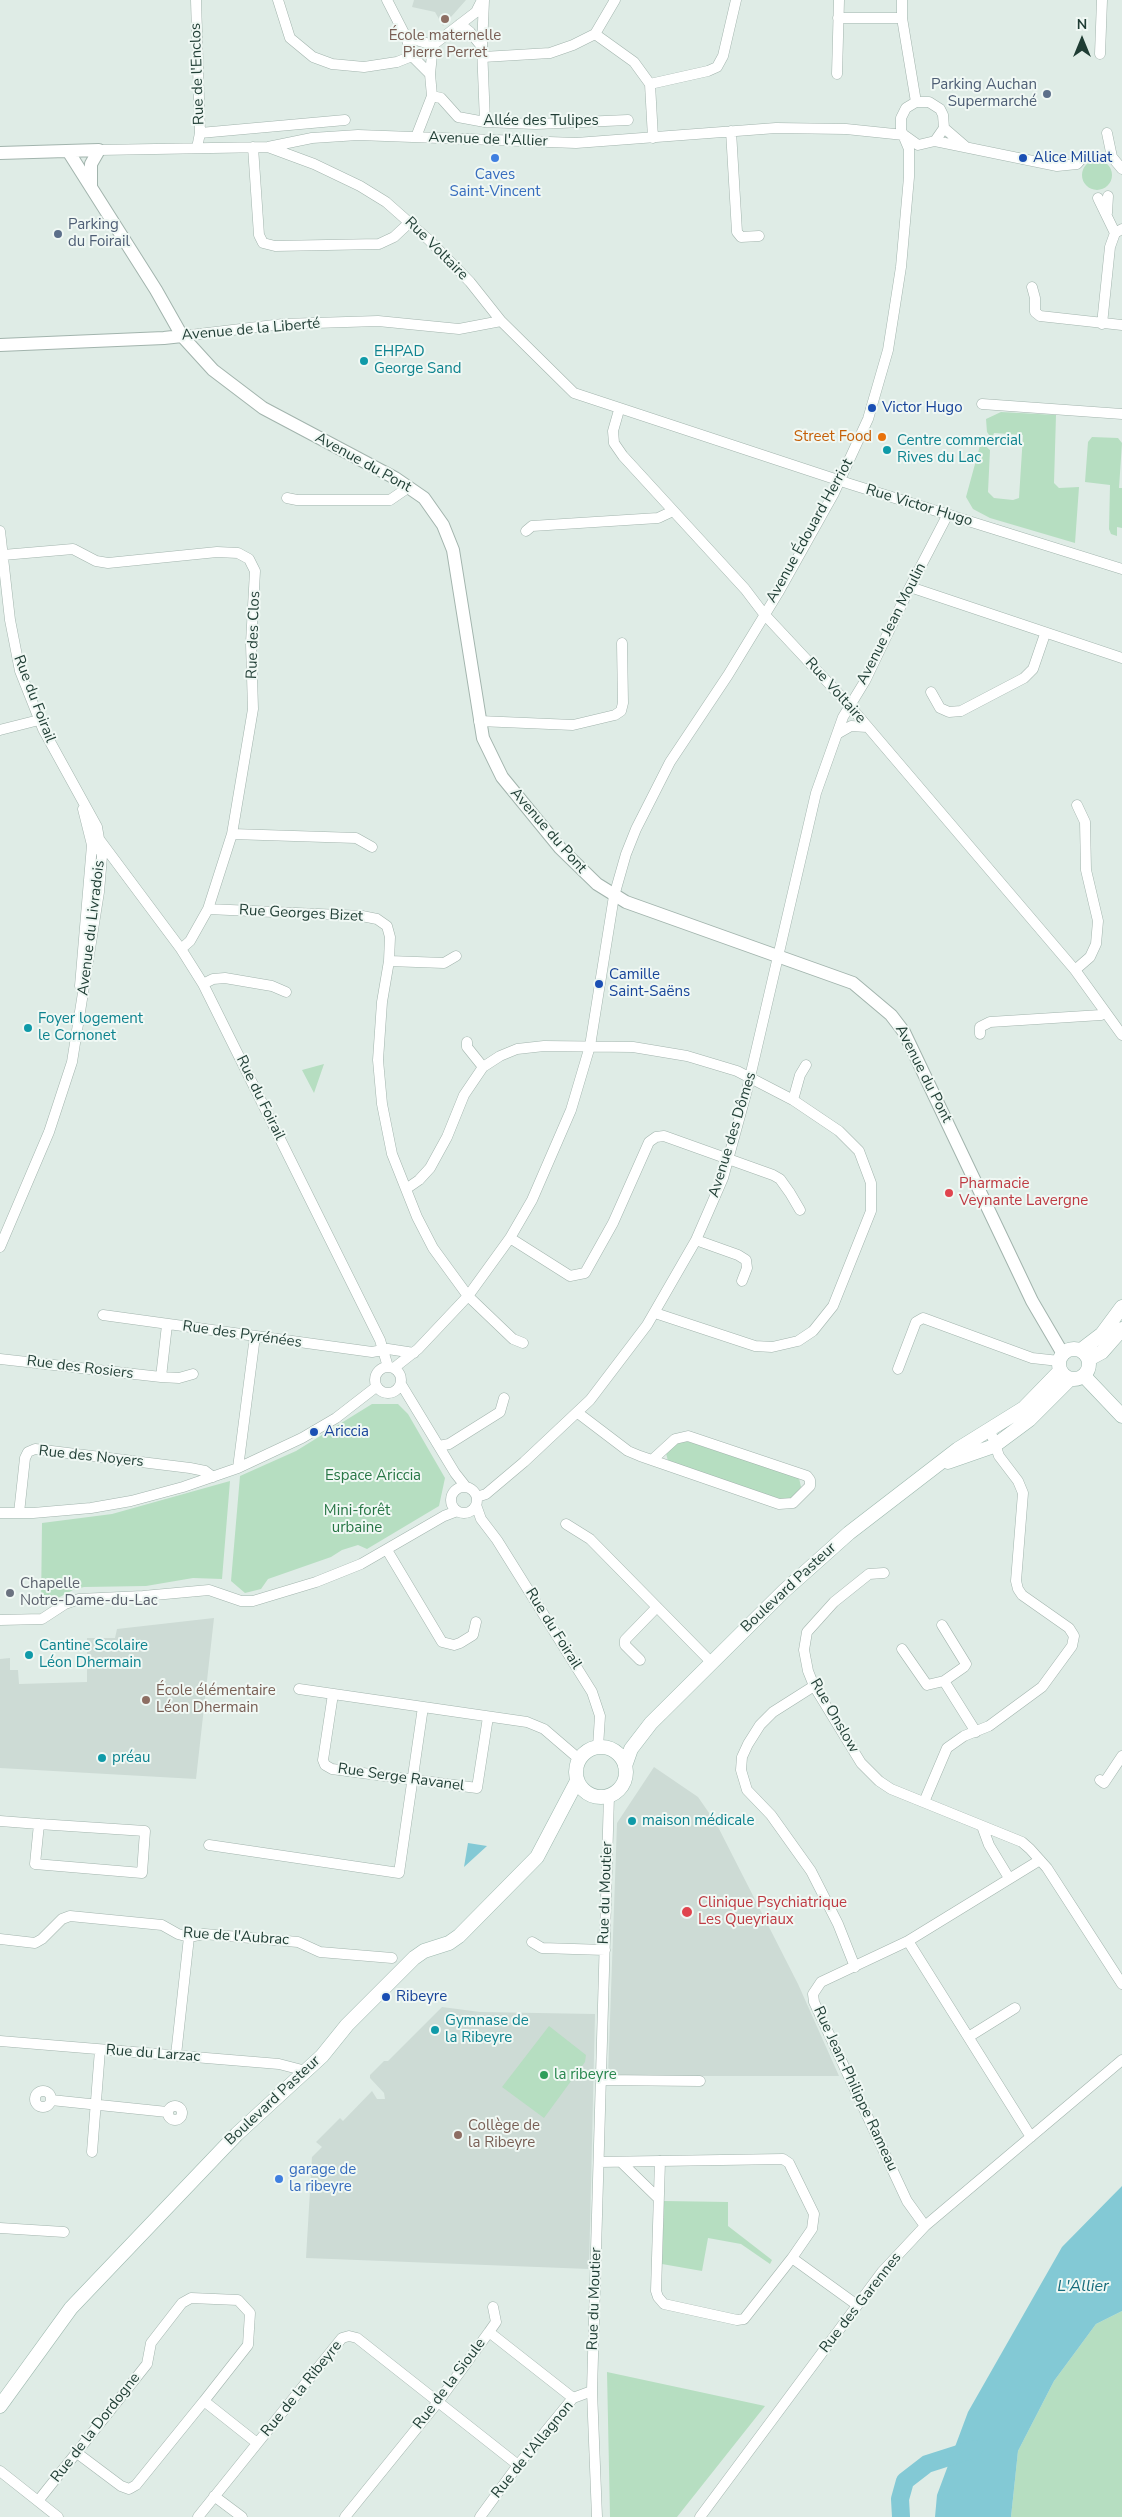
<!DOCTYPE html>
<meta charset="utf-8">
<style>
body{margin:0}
#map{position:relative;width:1122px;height:2517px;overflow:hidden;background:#dfece6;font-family:"Nunito Sans",sans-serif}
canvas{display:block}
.north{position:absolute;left:1057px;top:15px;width:50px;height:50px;-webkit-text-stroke:4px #f0f8f4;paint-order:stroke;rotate:0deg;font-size:14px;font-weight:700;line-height:20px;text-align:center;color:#1f3d34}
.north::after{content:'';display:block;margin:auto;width:18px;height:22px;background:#1f3d34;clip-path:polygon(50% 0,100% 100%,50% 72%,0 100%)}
</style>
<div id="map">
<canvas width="1122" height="2517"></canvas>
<div class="north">N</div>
</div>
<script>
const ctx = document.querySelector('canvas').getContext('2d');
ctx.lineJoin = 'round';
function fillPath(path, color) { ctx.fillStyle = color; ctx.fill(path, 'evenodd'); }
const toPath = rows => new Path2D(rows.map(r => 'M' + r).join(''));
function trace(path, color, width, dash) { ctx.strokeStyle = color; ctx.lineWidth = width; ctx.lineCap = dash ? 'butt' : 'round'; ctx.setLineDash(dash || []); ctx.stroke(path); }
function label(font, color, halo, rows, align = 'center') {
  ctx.font = font + ' "Nunito Sans",sans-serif'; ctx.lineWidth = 4; ctx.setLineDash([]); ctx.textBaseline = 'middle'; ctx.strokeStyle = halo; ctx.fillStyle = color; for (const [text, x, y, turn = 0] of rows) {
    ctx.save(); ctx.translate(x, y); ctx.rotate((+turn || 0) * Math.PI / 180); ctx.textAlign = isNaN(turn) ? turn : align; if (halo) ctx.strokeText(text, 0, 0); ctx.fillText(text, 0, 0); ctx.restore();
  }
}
fillPath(toPath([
 [414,0,466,0,443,26,435,12,412,7],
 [214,1618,196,1779,0,1768,0,1659,10,1658,10,1670,18,1670,19,1684,87,1682,87,1638,115,1638,117,1629],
 [654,1767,698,1797,716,1823,798,1984,839,2076,608,2076,617,1823],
 [442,2007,480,2012,595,2014,589,2269,306,2258,312,2157,322,2147,316,2142,340,2118,343,2121,372,2091,377,2099,385,2099,384,2093,370,2078,370,2075,384,2061,388,2061]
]), '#cddbd5');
fillPath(toPath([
 '1082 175a15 15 0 1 1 30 0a15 15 0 1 1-30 0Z',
 [1001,412,1056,415,1054,483,1059,488,1079,487,1075,543,990,518,973,509,966,497,981,442,990,450,988,492,994,498,1013,500,1019,498,1023,435,994,433,992,439,987,432,986,419],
 [1092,437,1118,438,1122,443,1119,488,1122,488,1122,528,1117,527,1117,536,1111,534,1109,529,1110,485,1085,482,1088,442],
 [324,1064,314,1093,302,1070],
 [372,1404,398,1404,408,1414,445,1478,439,1506,367,1549,358,1545,342,1550,331,1557,268,1579,261,1589,245,1593,231,1581,240,1476,296,1451],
 [687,1441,799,1478,801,1487,791,1499,780,1499,668,1461,666,1453,678,1443],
 [230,1481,222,1579,193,1578,146,1586,84,1587,73,1590,41,1607,42,1523,112,1514],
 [549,2026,586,2055,585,2062,544,2118,502,2087],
 [664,2201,728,2202,728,2226,772,2260,770,2264,741,2244,708,2238,702,2271,662,2264],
 [1122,2311,1122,2517,1011,2517,1018,2451,1054,2381,1096,2324],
 [607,2372,765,2406,677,2517,610,2517]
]), '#b6dec1');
fillPath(toPath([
 [468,1843,487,1846,464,1867],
 [1122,2186,1122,2311,1096,2324,1054,2381,1018,2451,1011,2517,935,2517,937,2495,968,2412,1062,2247]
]), '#83c9d5');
trace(toPath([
 [901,2517,900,2499,905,2481,927,2464,974,2449]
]), '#83c9d5', 18);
const minor = toPath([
 [196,0,200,133,197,148],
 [278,0,290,38,313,57,332,64,364,67,397,62,412,56],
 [387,0,406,37,412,56,430,74],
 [484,0,482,47,485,122],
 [902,0,902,18,916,102],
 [838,18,902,18],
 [460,24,470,32,482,47],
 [595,34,634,62,650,84,653,138],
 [406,37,433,45,476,12,482,0],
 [1100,54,1102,0],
 [483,57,550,53,573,45,595,34,615,0],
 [837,74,839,0],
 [650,84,708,71,717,67,723,56,736,0],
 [432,96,441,98,458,117,485,122,536,124,628,120],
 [944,128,966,147],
 [731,131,737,232,741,237,759,236],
 [200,133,345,120],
 [1107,133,1112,157,1122,169],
 [416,137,432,96,430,74,433,45],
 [935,141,1057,166,1077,164,1085,155],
 [253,147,259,235,263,243,275,246,379,244,394,237,410,222],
 [268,147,314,164,360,186,386,202,429,240,470,282,501,321,574,393,850,484,1122,569],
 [99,150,268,147,312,138,358,135,576,143,776,128,846,129,904,135],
 [1098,198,1115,233,1122,229],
 [1107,213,1108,196],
 [1032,287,1035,298,1035,312,1040,316,1122,325],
 [1102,324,1110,247,1115,233],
 [182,336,283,324,378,321,459,329,501,321],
 [982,404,1122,414],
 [619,410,613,431,614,443,623,456,745,589,764,614,849,705,1075,970,1122,1035],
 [287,498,297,500,390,500,409,487],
 [0,531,10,620,20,671,43,729,97,827,102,856,99,892,72,1062,49,1132,0,1247],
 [526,531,532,526,658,518,673,511],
 [3,555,73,549,96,561,108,563,217,552,238,553,249,559,255,571,251,643,253,709,232,834,208,909,190,941,181,949],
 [910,587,1122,658],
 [931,692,940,708,949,712,961,711,1024,678,1033,669,1045,634],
 [479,721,573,725,615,715,621,711,623,703,622,643],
 [0,730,39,720],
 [837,734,851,726,867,727],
 [83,809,92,845,96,849],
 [232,834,356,838,372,847],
 [99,839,181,949,203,984,380,1340,388,1367],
 [208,909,362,916,377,919,387,926,390,937,389,961,382,1002,378,1060,382,1104,392,1154,417,1217,433,1248,468,1296,513,1339,523,1343],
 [389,961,444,963,456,956],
 [1075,970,1090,957,1096,944,1098,921,1086,870,1085,822,1077,805],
 [203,984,213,979,225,978,272,986,286,992],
 [80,986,92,845],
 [980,1034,980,1027,990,1022,1101,1015,1105,1012],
 [467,1042,467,1047,483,1067],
 [793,1100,800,1075,806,1065],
 [406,1189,419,1180,430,1168,447,1137,464,1095,483,1067,500,1056,517,1049,544,1046,633,1047,687,1056,737,1071,793,1100,839,1131,859,1151,871,1183,871,1211,833,1306,813,1331,798,1341,772,1347,755,1346,655,1313],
 [510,1238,570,1276,585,1273,613,1223,649,1142,656,1137,664,1136,773,1175,780,1179,790,1193,800,1210],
 [696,1240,738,1255,746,1260,747,1268,742,1281],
 [103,1315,372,1352,388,1349,414,1353],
 [0,1359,161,1377,167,1325],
 '375 1380a13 13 0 1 1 26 0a13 13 0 1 1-26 0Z',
 [394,1368,418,1349,468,1296,510,1238,532,1200,571,1110,590,1046,614,896,626,854,636,829,670,762,728,675,778,593,834,493,868,419,888,350,901,267,909,177,909,149,901,130,901,118,906,108,916,102,929,102,940,109,943,115,944,128,935,141,918,145,904,135],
 [898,1369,916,1322,923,1318,1032,1358,1059,1361],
 [161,1377,179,1378,193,1374],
 [401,1384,455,1473,466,1487],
 [578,1413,628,1451,640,1456,779,1504,793,1503,810,1486,810,1480,807,1476,688,1436,675,1439,652,1460],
 [439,1446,449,1444,500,1412,504,1398],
 [238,1468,255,1336],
 '451 1500a13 13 0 1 1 26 0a13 13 0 1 1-26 0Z',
 [477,1497,486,1494,524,1462,590,1400,647,1325,696,1240,723,1178,747,1090,816,793,843,717,865,681,910,587,948,514],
 [476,1505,481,1519,497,1540,592,1692,600,1716,598,1747],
 [0,1513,33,1513,91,1508,131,1501,183,1487,238,1468,302,1438,336,1418,376,1387],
 [19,1513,25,1458,28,1452,35,1449,190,1468,205,1471,213,1477],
 [566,1524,590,1539,711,1662],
 [387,1550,442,1642,454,1645,460,1643,473,1635,476,1622],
 [884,1573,869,1574,834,1602,807,1632,804,1650,808,1671,814,1686,861,1763,879,1781,891,1789,1022,1842,1030,1849,1047,1868,1122,1984],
 [0,1620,42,1619,65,1604,79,1599,143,1596,209,1590,241,1601,253,1601,316,1582,361,1564,444,1516,457,1511],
 [942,1625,966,1664,964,1667,944,1681],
 [902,1649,927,1685,944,1681,976,1732],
 [640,1660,625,1645,625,1640,657,1607],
 [814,1686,773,1712,760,1725,748,1744,742,1757,741,1770,747,1790,771,1815,811,1871,838,1924,855,1967],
 [299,1689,527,1722,544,1729,579,1759],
 [333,1694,323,1760,325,1765,332,1769,477,1788,488,1717],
 [1100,1780,1104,1783,1122,1756],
 [924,1802,947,1748,964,1736,989,1726,1042,1687,1072,1646,1074,1636,1069,1628,1022,1595,1018,1589,1016,1581,1023,1493,1018,1481,999,1456,990,1430],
 [0,1821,39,1824,145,1831,142,1873,35,1864,39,1824],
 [982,1826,989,1845,1009,1878],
 [209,1845,399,1873,423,1707],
 [0,1939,35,1943,42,1939,62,1919,70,1916,162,1925,178,1934,189,1937,204,1934,298,1942,320,1952,392,1958],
 [908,1941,1031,2137],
 [532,1942,542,1948,605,1950],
 [970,2036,1015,2008],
 [0,2041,279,2064,306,2071],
 [176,2055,189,1937],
 [601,2080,700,2081],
 '35 2099a8 8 0 1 1 16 0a8 8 0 1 1-16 0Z',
 [51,2100,167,2112],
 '168 2113a7 7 0 1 1 14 0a7 7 0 1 1-14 0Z',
 [92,2152,100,2050],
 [660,2161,656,2291,658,2297,664,2304,737,2320,744,2319,792,2258],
 [599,2162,783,2159,789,2163,814,2214,812,2229,792,2258,857,2305],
 [621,2162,658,2198],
 [925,2226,907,2201,814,2002,813,1994,821,1982,908,1941,1040,1860],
 [0,2228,64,2232],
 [489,2332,496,2322,493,2307],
 [77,2453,121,2486,129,2489,136,2485,204,2401,257,2443],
 [0,2471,58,2517],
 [214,2496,242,2517],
 [38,2501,147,2364,151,2343,182,2303,191,2298,238,2300,250,2313,248,2345,204,2401],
 [198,2517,342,2338,349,2336,357,2338,518,2465],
 [345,2517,438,2402,489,2332,573,2398],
 [480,2517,518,2465,573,2398,592,2391],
 [597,2517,592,2391,609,1795],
 [700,2517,882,2272,925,2226,1122,2060]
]);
const tertiary = toPath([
 [68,151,156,290,182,336,213,370,263,408,395,478,424,498,443,525,453,550,483,738,502,777,560,848,597,884,626,902,853,983,891,1015,904,1032,1032,1301,1063,1354],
 [0,153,99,150,91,164,91,186],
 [0,345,164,338,182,336]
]);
const secondary = toPath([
 '1059 1364a15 15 0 1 1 30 0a15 15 0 1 1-30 0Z',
 [1081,1350,1102,1334,1122,1307],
 [1089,1359,1102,1352,1122,1329],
 [1084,1376,1122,1416],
 [948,1462,994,1446,1029,1420,1070,1379],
 '576 1772a25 25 0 1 1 50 0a25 25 0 1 1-50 0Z',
 [625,1766,631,1749,651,1723,784,1591,849,1533,958,1449,1024,1408,1060,1371],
 [0,2406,71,2308,237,2134,322,2056,347,2025,414,1958,424,1951,449,1943,459,1936,537,1857,577,1781]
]);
trace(minor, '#a2b4ad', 11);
trace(tertiary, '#a2b4ad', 14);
trace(secondary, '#9db8ae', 15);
trace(minor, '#fff', 10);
trace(tertiary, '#fff', 12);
trace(secondary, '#fff', 14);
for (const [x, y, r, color] of [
 [445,19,5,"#8d6e63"],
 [1047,94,5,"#5c6f8a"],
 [495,158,5,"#3f7fe0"],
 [1023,158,5,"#1a4fb4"],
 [58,234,5,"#5c6f8a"],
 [364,361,5,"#0f9aa8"],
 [872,408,5,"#1a4fb4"],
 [882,437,5,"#e8710a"],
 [887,450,5,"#0f9aa8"],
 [599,984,5,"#1a4fb4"],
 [28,1028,5,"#0f9aa8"],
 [949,1193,5,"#e0444e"],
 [314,1432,5,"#1a4fb4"],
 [10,1593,5,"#6b7280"],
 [29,1655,5,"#0f9aa8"],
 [146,1700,5,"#8d6e63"],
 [102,1758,5,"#0f9aa8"],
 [632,1821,5,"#0f9aa8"],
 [687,1912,6,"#e0444e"],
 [386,1997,5,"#1a4fb4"],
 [435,2030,5,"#0f9aa8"],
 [544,2075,5,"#2e9e5b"],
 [458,2135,5,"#8d6e63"],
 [279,2179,5,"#3f7fe0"]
]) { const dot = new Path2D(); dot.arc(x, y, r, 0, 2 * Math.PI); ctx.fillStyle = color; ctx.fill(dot); trace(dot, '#f0f8f4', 2); }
label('15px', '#785e54', '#f0f8f4', [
 ["École maternelle",445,36,"center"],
 ["Pierre Perret",445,53,"center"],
 ["École élémentaire",156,1691],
 ["Léon Dhermain",156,1708],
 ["Collège de",468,2126],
 ["la Ribeyre",468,2143]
], 'left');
label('15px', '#1f3d34', '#f0f8f4', [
 ["Rue de l'Enclos",198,74,-92],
 ["Allée des Tulipes",541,121],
 ["Avenue de l'Allier",488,140,2],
 ["Rue Voltaire",436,249,45],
 ["Avenue de la Liberté",251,330,-5],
 ["Avenue du Pont",363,463,29],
 ["Rue Victor Hugo",919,506,17],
 ["Avenue Édouard Herriot",810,531,-61],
 ["Avenue Jean Moulin",892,624,-63],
 ["Rue des Clos",254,635,-88],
 ["Rue Voltaire",835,691,48],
 ["Rue du Foirail",34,699,69],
 ["Avenue du Pont",548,831,49],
 ["Rue Georges Bizet",301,914,3],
 ["Avenue du Livradois",92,928,-83],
 ["Avenue du Pont",923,1074,63],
 ["Rue du Foirail",260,1098,64],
 ["Avenue des Dômes",733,1135,-73],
 ["Rue des Pyrénées",242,1335,8],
 ["Rue des Rosiers",80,1368,7],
 ["Rue des Noyers",91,1457,6],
 ["Boulevard Pasteur",789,1588,-43],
 ["Rue du Foirail",553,1629,58],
 ["Rue Onslow",834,1716,60],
 ["Rue Serge Ravanel",401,1778,8],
 ["Rue du Moutier",606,1893,-88],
 ["Rue de l'Aubrac",236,1937,4],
 ["Rue du Larzac",153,2054,4],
 ["Rue Jean-Philippe Rameau",855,2089,65],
 ["Boulevard Pasteur",273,2101,-43],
 ["Rue du Moutier",595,2299,-88],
 ["Rue des Garennes",861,2303,-52],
 ["Rue de la Sioule",450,2384,-53],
 ["Rue de la Ribeyre",302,2389,-51],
 ["Rue de la Dordogne",96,2428,-52],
 ["Rue de l'Allagnon",533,2450,-51]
]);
label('15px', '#4e5e75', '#f0f8f4', [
 ["Parking Auchan",1037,85],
 ["Supermarché",1037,102],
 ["Parking",68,225,"left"],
 ["du Foirail",68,242,"left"]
], 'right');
label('15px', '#164399', '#f0f8f4', [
 ["Alice Milliat",1033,158],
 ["Victor Hugo",882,408],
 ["Camille",609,975],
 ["Saint-Saëns",609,992],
 ["Ariccia",324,1432],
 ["Ribeyre",396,1997]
], 'left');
label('15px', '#366cbe', '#f0f8f4', [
 ["Caves",495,175],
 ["Saint-Vincent",495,192],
 ["garage de",289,2170,"left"],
 ["la ribeyre",289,2187,"left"]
]);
label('15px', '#0d838f', '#f0f8f4', [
 ["EHPAD",374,352],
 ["George Sand",374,369],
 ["Centre commercial",897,441],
 ["Rives du Lac",897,458],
 ["Foyer logement",38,1019],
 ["le Cornonet",38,1036],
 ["Cantine Scolaire",39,1646],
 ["Léon Dhermain",39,1663],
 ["préau",112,1758],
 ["maison médicale",642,1821],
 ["Gymnase de",445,2021],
 ["la Ribeyre",445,2038]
], 'left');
label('15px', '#c56008', '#f0f8f4', [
 ["Street Food",872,437]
], 'right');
label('15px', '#be3a42', '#f0f8f4', [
 ["Pharmacie",959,1184],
 ["Veynante Lavergne",959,1201],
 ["Clinique Psychiatrique",698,1903],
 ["Les Queyriaux",698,1920]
], 'left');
label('15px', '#277645', '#f0f8f4', [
 ["Espace Ariccia",373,1476],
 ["Mini-forêt",357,1511],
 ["urbaine",357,1528]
]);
label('15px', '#5b616d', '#f0f8f4', [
 ["Chapelle",20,1584],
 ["Notre-Dame-du-Lac",20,1601]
], 'left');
label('15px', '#27864d', '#f0f8f4', [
 ["la ribeyre",554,2075]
], 'left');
label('italic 16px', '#166c7c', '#f0f8f4', [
 ["L'Allier",1083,2287]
]);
</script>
